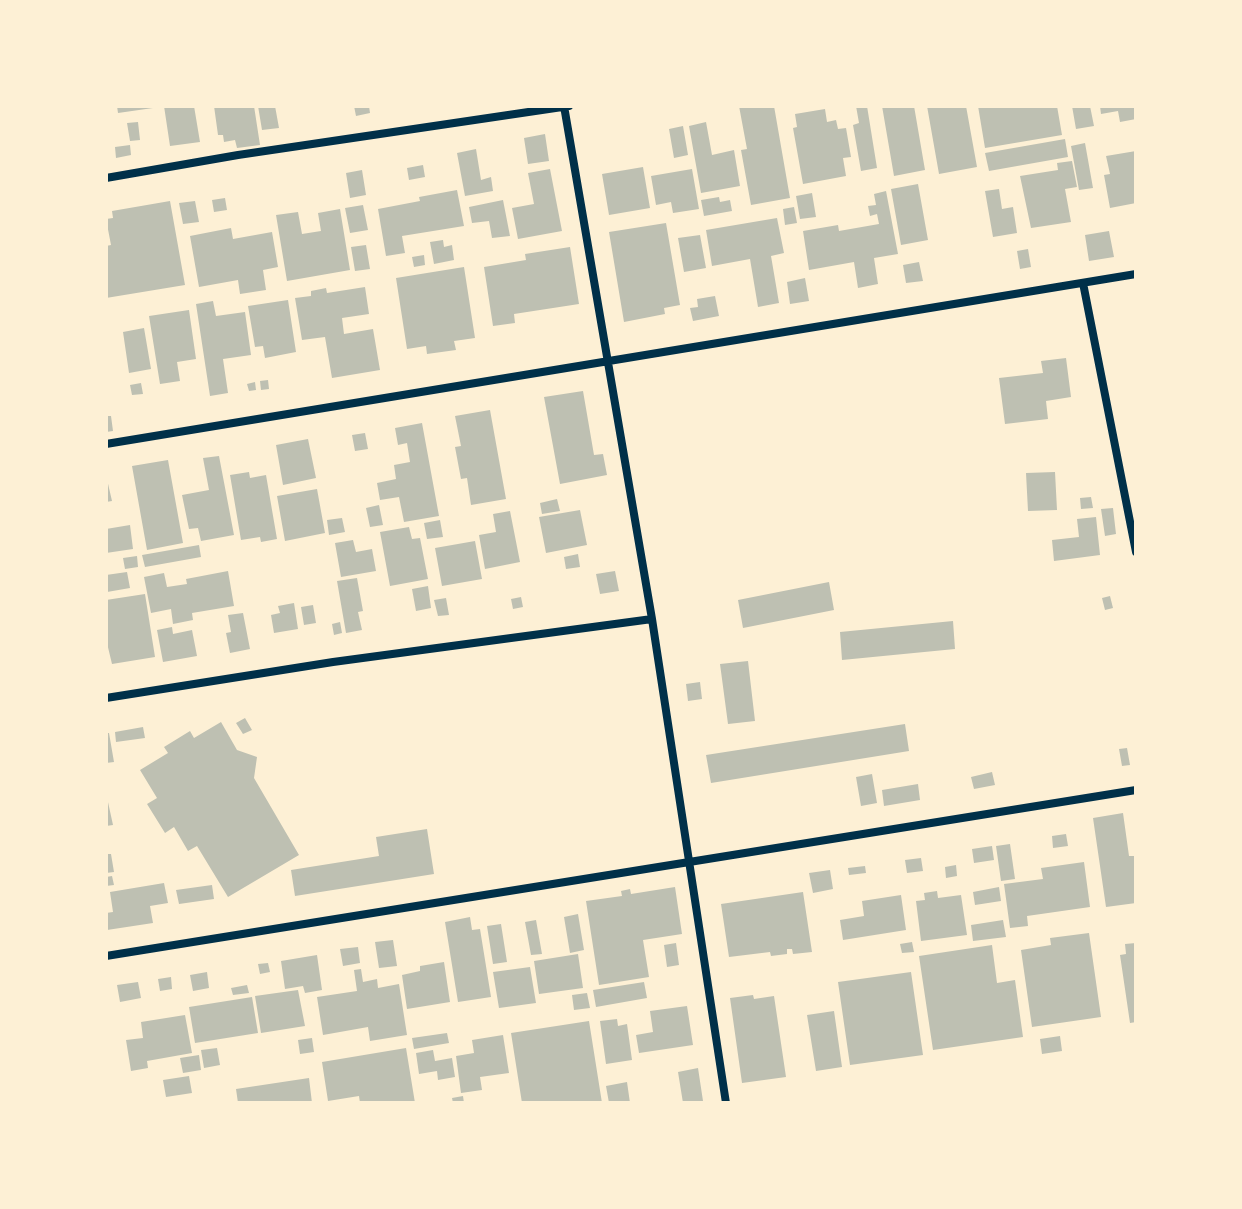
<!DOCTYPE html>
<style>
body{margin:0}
#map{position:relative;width:1242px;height:1209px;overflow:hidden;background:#fdf0d5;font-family:Arial,sans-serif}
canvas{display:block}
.frame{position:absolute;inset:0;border:108px solid #fdf0d5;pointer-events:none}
</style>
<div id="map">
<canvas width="1242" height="1209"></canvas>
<div class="frame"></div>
</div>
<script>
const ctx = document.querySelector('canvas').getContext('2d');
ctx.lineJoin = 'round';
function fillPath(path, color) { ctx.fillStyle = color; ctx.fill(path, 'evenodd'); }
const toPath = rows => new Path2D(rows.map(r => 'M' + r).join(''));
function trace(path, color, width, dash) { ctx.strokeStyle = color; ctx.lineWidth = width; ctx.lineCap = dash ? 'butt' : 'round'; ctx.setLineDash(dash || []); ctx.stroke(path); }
fillPath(toPath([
 [117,106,153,106,153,108,118,113],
 [164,106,194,106,200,142,170,146],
 [214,106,254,106,260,145,237,148,235,140,224,142,223,135,218,135],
 [258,106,275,106,279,128,262,130],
 [354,106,369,106,370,113,356,116],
 [739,106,774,106,790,198,751,205,741,150,747,149],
 [856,106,867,106,877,168,861,171,853,125,859,123],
 [882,106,914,106,925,170,894,176],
 [927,106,966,106,977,167,939,174],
 [978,106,1057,106,1062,135,985,148],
 [1072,106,1090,106,1094,126,1076,129],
 [1100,106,1136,106,1136,119,1120,122,1118,111,1101,114],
 [825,109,827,122,836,120,838,129,846,128,851,157,843,158,846,176,803,184,793,128,797,127,795,114],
 [138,122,140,140,130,141,127,123],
 [706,122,712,155,734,150,740,186,701,193,689,126],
 [683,126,688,155,674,158,669,129],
 [545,134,549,161,528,164,524,138],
 [1065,139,1068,157,989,171,985,153],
 [1085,143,1093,188,1079,190,1071,146],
 [130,145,131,155,116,158,115,147],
 [476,149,481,180,491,177,493,191,465,196,457,153],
 [1136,151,1136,203,1110,208,1104,175,1110,174,1106,156],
 [1072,161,1077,187,1065,189,1071,222,1031,228,1020,176,1058,170,1057,163],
 [423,165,425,177,409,180,407,168],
 [643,167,650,208,609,215,602,174],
 [550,169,562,231,518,239,512,208,534,204,528,173],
 [692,169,699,209,673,213,671,202,656,205,651,176],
 [362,170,366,195,350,198,346,173],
 [918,184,928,240,901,245,891,189],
 [999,189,1002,209,1013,207,1017,233,993,237,985,191],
 [457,190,464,226,402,236,405,253,386,256,378,209,420,201,419,197],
 [886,191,898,254,874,258,878,284,858,288,854,262,809,270,803,231,838,225,839,231,879,224,877,214,870,216,868,206,876,205,874,194],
 [812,193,816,217,800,219,796,196],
 [719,197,720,202,730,200,732,211,704,216,701,200],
 [225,198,227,210,214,212,212,200],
 [503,200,510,236,492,238,489,221,472,223,469,207],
 [170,201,185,285,106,298,106,246,111,245,106,219,113,218,112,211],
 [195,201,199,222,183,224,179,203],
 [363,205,368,230,350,233,345,208],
 [794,207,797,223,785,225,783,209],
 [340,209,350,270,287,281,276,215,298,212,302,234,321,231,318,213],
 [777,218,784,253,771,256,779,303,758,307,750,259,712,266,706,230],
 [666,223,680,305,664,308,665,314,624,322,609,232],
 [231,228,233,239,272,232,278,267,263,270,266,290,240,294,238,280,199,287,190,236],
 [1109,231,1114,257,1089,261,1085,235],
 [700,235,706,268,684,272,678,238],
 [443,240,444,247,452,245,454,260,434,264,430,242],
 [366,245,370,269,355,271,351,247],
 [570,247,579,304,514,314,515,323,493,326,484,267,526,260,525,254],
 [1028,249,1031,267,1020,269,1017,251],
 [424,255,425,265,414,267,412,257],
 [919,262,923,281,906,283,903,265],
 [464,267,475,338,454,341,456,350,427,354,426,346,407,349,396,278],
 [805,278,809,301,790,304,787,282],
 [365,287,369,314,342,318,344,334,373,329,380,370,332,378,325,337,302,340,295,298,311,296,311,291,326,288,327,293],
 [715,296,719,316,693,321,690,308,698,307,697,299],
 [288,300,296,352,265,358,263,346,255,347,248,306],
 [213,301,216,316,245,312,251,355,223,359,228,393,210,396,196,304],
 [189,310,196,359,177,362,180,381,160,384,149,316],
 [144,328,151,369,129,373,123,332],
 [1066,358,1071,397,1046,401,1048,419,1005,424,999,378,1043,373,1041,361],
 [268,380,269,389,261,390,260,381],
 [255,382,256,390,249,391,247,384],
 [141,383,143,394,132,395,130,385],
 [583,391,594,455,603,454,607,475,560,484,544,397],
 [490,410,506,499,471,505,467,478,461,479,455,447,461,446,455,416],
 [106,416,111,416,113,431,106,432],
 [422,423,439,516,404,522,399,497,380,500,377,483,396,479,394,465,410,462,407,443,398,445,395,428],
 [365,433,368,449,355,451,352,435],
 [308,439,316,478,283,485,276,445],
 [219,456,234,535,201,541,198,528,189,529,182,495,209,490,203,458],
 [168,460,183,543,147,550,132,466],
 [249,472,250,478,266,475,277,539,261,542,260,537,241,540,230,475],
 [1055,472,1057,510,1028,511,1026,473],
 [106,475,112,501,106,502],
 [317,489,325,533,285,541,277,496],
 [1091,497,1093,508,1081,509,1080,498],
 [557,499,560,511,542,514,540,503],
 [379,505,383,525,370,527,366,508],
 [1113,508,1116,534,1105,536,1101,509],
 [580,510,587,545,546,553,539,517],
 [510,511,520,562,485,569,479,535,496,532,493,514],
 [1096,517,1100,555,1054,561,1052,540,1079,537,1077,519],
 [342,518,345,532,329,535,327,520],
 [440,520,443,537,427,539,424,523],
 [130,525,133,549,106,553,106,529],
 [409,527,412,539,420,538,428,579,390,586,380,532],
 [353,540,356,552,372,549,376,571,341,577,335,543],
 [475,541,482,579,442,586,435,548],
 [199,545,201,557,145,567,142,555],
 [578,554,580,567,566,569,564,557],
 [137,556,138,567,125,569,123,558],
 [228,571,234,606,192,613,193,620,173,624,171,609,151,613,144,577,164,573,167,587,187,584,186,579],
 [615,571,619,591,600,594,596,574],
 [127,572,130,588,107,592,106,575],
 [357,578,363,611,358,612,362,630,346,633,337,581],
 [829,582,834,610,743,628,738,600],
 [428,586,431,608,416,611,412,589],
 [145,594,155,657,112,664,106,639,106,600],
 [1110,596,1113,608,1105,610,1102,598],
 [521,597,523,607,513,609,511,599],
 [446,598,449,615,438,616,434,600],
 [294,603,298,629,274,633,271,615,280,613,278,606],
 [313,605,316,623,304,625,301,607],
 [243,613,250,649,230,653,226,633,231,632,228,615],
 [953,621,955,649,842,660,840,632],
 [340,622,342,633,334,635,332,624],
 [172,627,173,634,192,630,197,656,163,662,157,630],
 [748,661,755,721,728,724,720,664],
 [700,682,702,699,688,701,686,684],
 [245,718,252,730,243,734,236,723],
 [221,722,237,750,257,757,254,778,299,855,228,897,197,846,188,851,174,827,165,833,147,804,157,798,140,770,168,753,164,747,190,731,194,738],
 [905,724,909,751,711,783,706,755],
 [143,727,145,738,116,742,115,732],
 [106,733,109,733,114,762,106,763],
 [1127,748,1130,765,1122,766,1119,749],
 [992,772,995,785,974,789,971,777],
 [872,774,877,803,861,806,856,777],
 [918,784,920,800,884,806,882,790],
 [106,793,113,825,106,826],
 [1123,813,1129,856,1134,856,1136,869,1136,903,1106,907,1093,818],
 [427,829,434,874,295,896,291,870,379,856,376,837],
 [1066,834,1068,846,1053,848,1052,836],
 [1010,844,1015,879,1001,881,996,846],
 [992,846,994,860,974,863,972,849],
 [106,854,111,854,114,872,106,873],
 [921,858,923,871,907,873,905,860],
 [1084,862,1090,907,1027,916,1028,926,1010,928,1004,884,1043,879,1041,868],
 [956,865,957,876,946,878,945,867],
 [865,866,866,873,849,875,848,868],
 [830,870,833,889,813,893,809,873],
 [112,876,114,885,106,886,106,877],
 [164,883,168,903,150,906,153,923,107,930,106,913,113,912,110,892],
 [212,885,214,899,179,904,176,890],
 [675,887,682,934,643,940,649,977,599,985,586,901,622,896,621,891,630,889,631,894],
 [999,887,1001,901,975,905,973,892],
 [937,891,938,898,961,895,967,935,921,941,916,901,925,900,924,893],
 [803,892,812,952,793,954,792,949,787,949,787,954,771,956,770,952,729,957,721,904],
 [901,895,906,930,843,940,840,920,864,916,862,901],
 [578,914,584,950,570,953,564,917],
 [470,917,472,930,480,929,491,997,458,1002,445,922],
 [536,920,542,954,531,955,525,922],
 [1003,920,1006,937,973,941,971,925],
 [501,924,507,962,493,964,487,926],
 [1089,933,1101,1017,1032,1027,1021,950,1051,945,1050,938],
 [393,940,397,966,379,968,375,942],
 [912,942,914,952,902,953,900,944],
 [676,943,679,965,667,967,664,945],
 [1136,943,1136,1022,1130,1023,1120,955,1126,954,1125,944],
 [992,945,997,983,1015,980,1023,1037,933,1050,919,956],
 [358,947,360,963,343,966,340,949],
 [578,954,583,988,539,994,534,961],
 [317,955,322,990,305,993,303,986,285,989,281,961],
 [444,962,450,1002,407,1009,402,975,420,971,420,966],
 [268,963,270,972,260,974,258,964],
 [530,967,536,1003,499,1008,493,972],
 [361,969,363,982,377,979,378,988,399,984,407,1035,370,1041,368,1027,323,1035,317,997,357,991,354,970],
 [207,972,209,988,193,991,190,975],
 [911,972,923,1055,850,1065,838,982],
 [171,977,172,989,160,991,158,979],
 [138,982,141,998,120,1002,117,985],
 [644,982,647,998,596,1007,593,990],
 [247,985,249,993,233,995,231,988],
 [298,990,305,1026,261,1033,255,996],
 [587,993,590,1008,574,1010,572,995],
 [753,995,754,999,774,996,786,1077,742,1083,730,998],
 [252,997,258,1033,195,1043,189,1007],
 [687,1006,693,1045,639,1053,636,1035,653,1032,650,1011],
 [834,1011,842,1067,816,1071,807,1015],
 [185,1015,192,1053,147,1061,148,1068,131,1071,126,1040,143,1038,141,1022],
 [617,1019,618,1026,627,1024,632,1060,606,1064,600,1021],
 [589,1021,602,1103,522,1103,511,1033],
 [447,1033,449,1043,414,1049,412,1038],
 [503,1035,509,1073,480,1077,482,1090,461,1093,456,1056,474,1053,472,1040],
 [1060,1036,1062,1051,1042,1054,1040,1039],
 [312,1038,314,1052,300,1054,298,1040],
 [217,1048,220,1065,204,1068,201,1050],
 [406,1048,415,1103,360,1103,359,1096,328,1101,322,1062],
 [433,1050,435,1061,452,1058,455,1077,438,1080,437,1071,419,1074,416,1053],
 [199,1055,201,1070,183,1073,180,1058],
 [698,1068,703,1101,683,1103,678,1072],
 [189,1076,192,1093,166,1097,163,1080],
 [309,1078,312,1103,238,1103,236,1089],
 [627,1082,630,1103,609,1103,606,1086],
 [463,1096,464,1103,453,1103,452,1098]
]), '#bec0b2');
trace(toPath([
 [564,106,652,619,726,1103],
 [106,178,238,155,569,106],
 [1083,283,1136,552],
 [106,444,1136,274],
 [106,698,333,662,652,619],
 [106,956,1136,790]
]), '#003049', 8);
</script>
